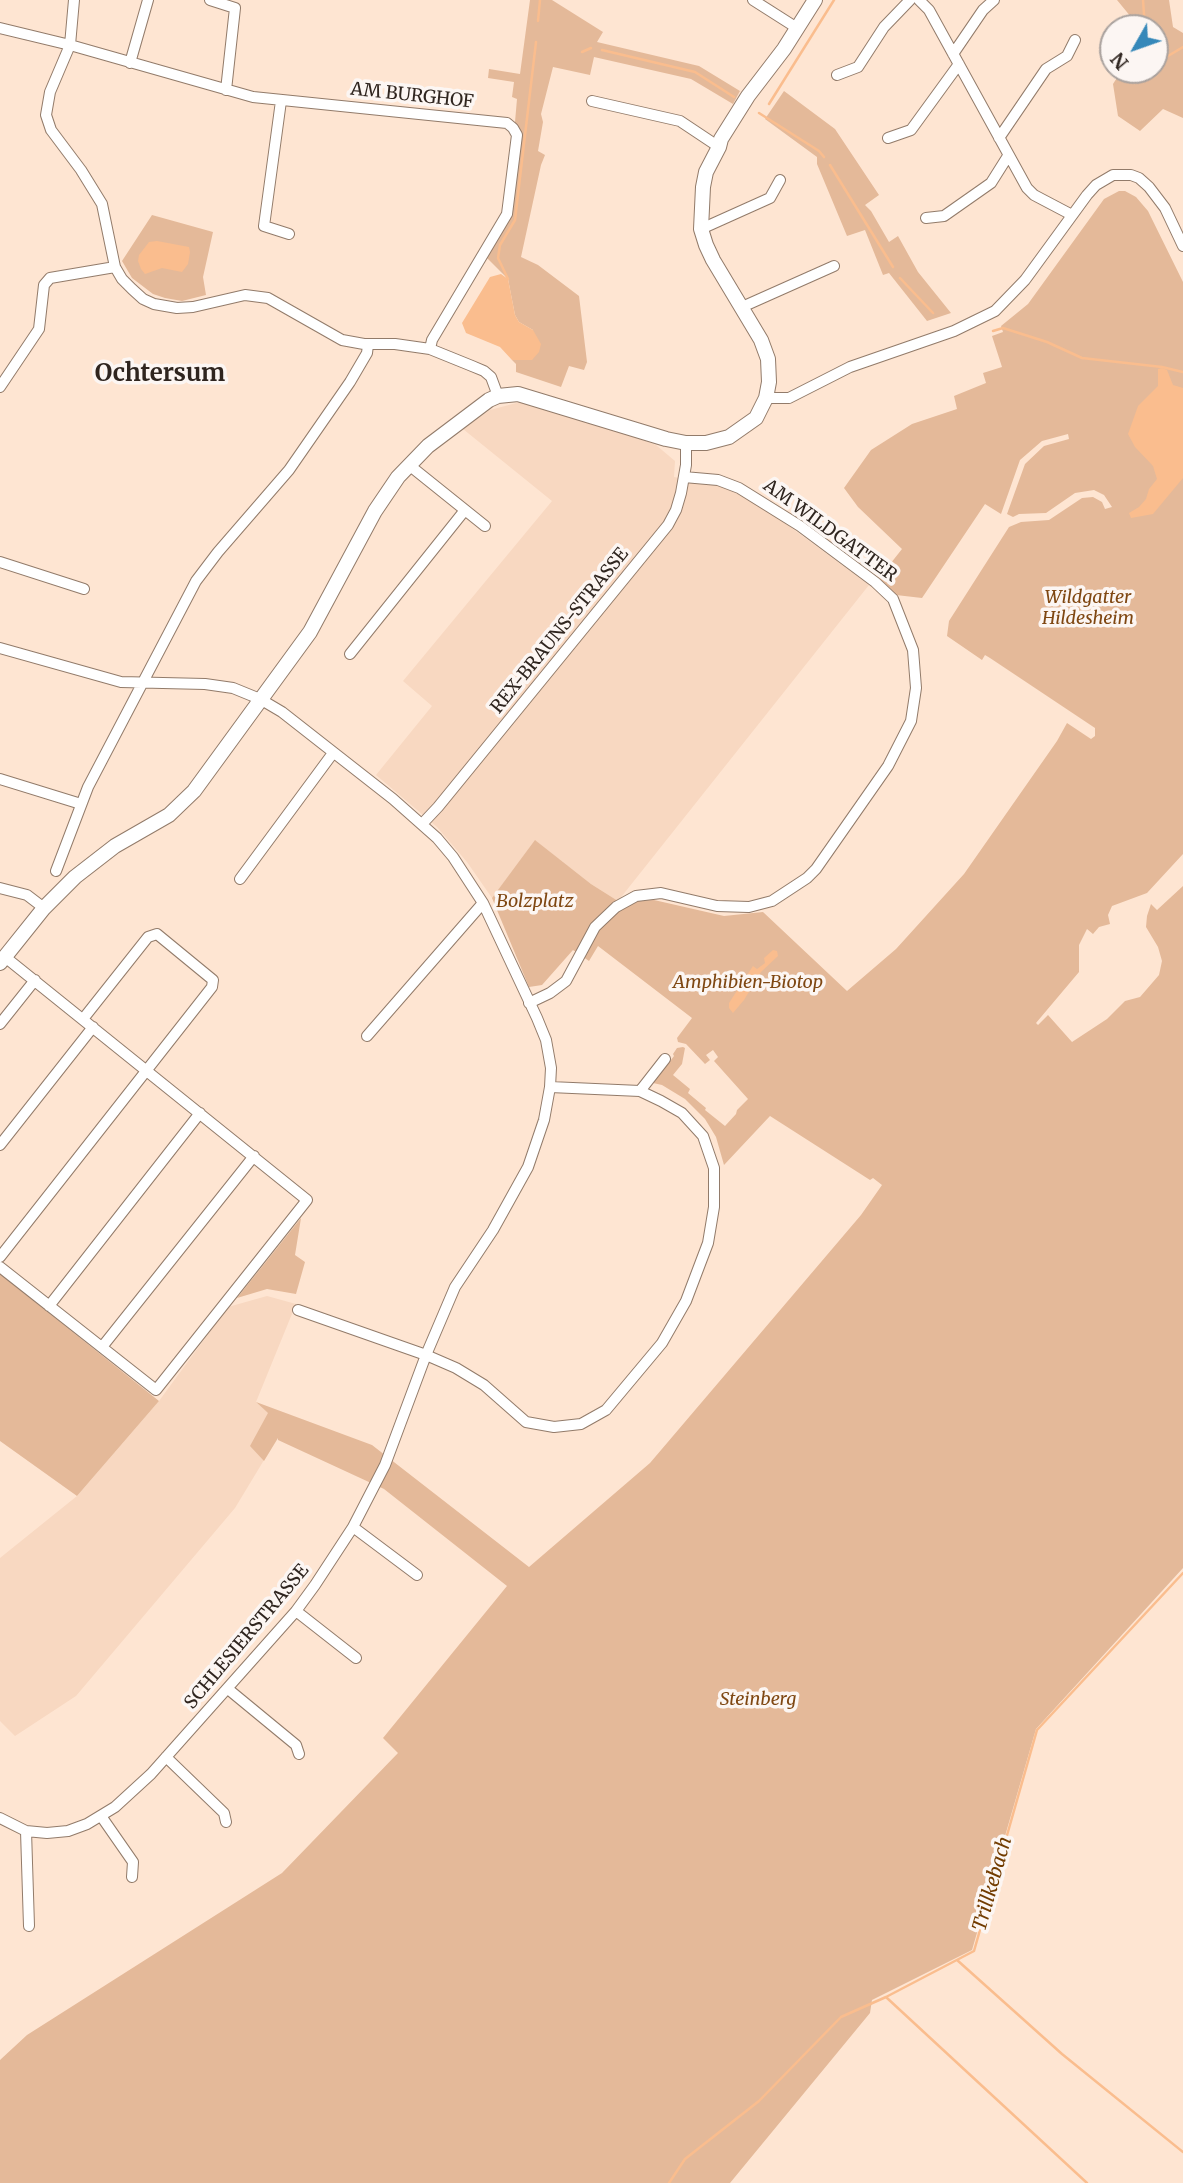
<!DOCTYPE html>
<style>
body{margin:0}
#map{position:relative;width:1183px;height:2183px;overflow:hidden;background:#fee5d2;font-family:Merriweather,serif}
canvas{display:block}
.north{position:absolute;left:1099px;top:14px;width:70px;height:70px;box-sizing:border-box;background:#fcf6f3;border:2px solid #aaa29e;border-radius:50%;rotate:230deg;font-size:19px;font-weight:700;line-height:28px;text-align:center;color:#2f251f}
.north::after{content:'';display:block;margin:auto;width:24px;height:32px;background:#3688b9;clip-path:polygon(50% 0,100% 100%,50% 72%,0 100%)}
</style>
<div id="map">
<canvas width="1183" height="2183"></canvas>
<div class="north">N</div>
</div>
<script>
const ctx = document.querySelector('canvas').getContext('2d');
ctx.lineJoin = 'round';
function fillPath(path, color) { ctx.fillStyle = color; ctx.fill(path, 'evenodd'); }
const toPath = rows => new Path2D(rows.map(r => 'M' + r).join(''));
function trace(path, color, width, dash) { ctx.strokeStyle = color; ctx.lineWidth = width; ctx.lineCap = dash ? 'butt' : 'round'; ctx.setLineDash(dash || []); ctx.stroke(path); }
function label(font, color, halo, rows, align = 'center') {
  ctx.font = font + ' Merriweather,serif'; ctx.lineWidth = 7; ctx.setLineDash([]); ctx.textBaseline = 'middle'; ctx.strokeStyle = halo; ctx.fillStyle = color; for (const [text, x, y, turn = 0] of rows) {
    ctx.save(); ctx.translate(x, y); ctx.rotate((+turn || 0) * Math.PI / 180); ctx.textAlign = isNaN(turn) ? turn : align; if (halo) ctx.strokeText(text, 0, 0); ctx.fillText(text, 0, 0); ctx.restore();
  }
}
fillPath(toPath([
 [520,402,558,408,656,445,675,461,674,477,718,485,759,504,869,585,618,901,591,884,536,841,492,898,467,862,437,827,376,775,432,706,403,681,552,501,463,429,490,410],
 [267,1296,296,1304,256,1402,284,1427,235,1508,76,1696,15,1736,0,1721,0,1558,77,1496,159,1401,228,1307]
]), '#f8d8c1');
fillPath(toPath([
 [530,0,552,0,603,32,597,42,699,66,740,91,733,104,691,79,594,57,590,75,553,67,541,114,543,122,538,151,545,155,541,165,521,257,538,265,579,296,587,362,584,370,569,366,561,387,516,372,516,364,512,360,532,360,533,330,519,322,515,315,508,279,487,258,507,214,517,99,512,97,514,82,488,78,489,69,520,74],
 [1117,0,1169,0,1173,27,1183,33,1183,118,1163,109,1140,131,1118,116,1113,84,1122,70,1155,70,1155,28,1130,28,1131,17],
 [784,91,835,129,879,195,865,205,871,211,889,242,898,236,918,272,951,313,927,321,889,273,883,275,865,230,847,236,817,164,817,157,765,119],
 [1119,191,1125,191,1136,197,1148,211,1183,282,1183,854,1147,893,1112,906,1108,915,1110,924,1099,927,1093,934,1087,929,1079,945,1079,972,1036,1023,1038,1025,1048,1015,1072,1042,1107,1019,1125,1001,1140,997,1159,975,1162,961,1158,947,1146,927,1147,916,1151,904,1157,910,1183,886,1183,1568,1036,1729,972,1950,872,2000,870,2013,730,2183,0,2183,0,2060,27,2035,282,1873,398,1753,383,1738,507,1586,384,1489,278,1440,278,1438,264,1461,250,1446,268,1413,256,1402,372,1445,529,1567,650,1463,861,1215,882,1185,873,1178,870,1180,770,1116,724,1165,716,1137,705,1119,685,1099,662,1085,653,1083,674,1056,673,1054,677,1048,683,1047,685,1048,682,1064,673,1075,690,1089,688,1093,706,1108,705,1110,725,1126,736,1114,737,1110,748,1099,714,1061,718,1057,713,1050,706,1055,710,1060,705,1064,686,1044,678,1042,677,1038,692,1018,598,946,589,961,573,950,542,985,529,987,492,898,535,840,591,884,618,901,654,900,724,916,763,912,847,991,896,949,964,874,1057,741,1067,723,1091,739,1095,736,1095,728,990,658,985,655,982,660,947,636,949,621,1009,527,1021,522,1049,520,1082,498,1093,497,1102,502,1105,509,1112,507,1104,495,1094,490,1075,493,1046,513,1019,514,1013,517,1007,514,1025,464,1044,446,1069,439,1068,434,1042,441,1020,460,1001,514,985,504,922,598,896,595,879,578,902,549,858,507,844,488,871,450,912,424,957,409,954,396,986,383,983,373,1002,367,992,336,1003,332,1001,326,1028,304,1104,199],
 [152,215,213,232,203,277,206,295,182,301,165,298,153,294,132,278,122,261],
 [301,1218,295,1255,305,1262,296,1294,267,1289,237,1298],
 [0,1274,159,1401,77,1496,0,1441]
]), '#e4b999');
fillPath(toPath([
 [157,241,189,247,190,252,188,264,182,272,162,268,145,274,141,269,138,261,139,255,149,242],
 [501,274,508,279,515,315,519,322,533,330,541,344,539,352,532,360,512,360,500,347,466,333,462,323,490,277],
 [1162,368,1167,370,1173,385,1183,388,1183,478,1153,514,1131,518,1129,513,1139,507,1146,499,1149,489,1157,479,1153,466,1135,447,1128,434,1138,406,1158,386,1158,369],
 [773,950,777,951,778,956,761,972,744,1000,733,1013,729,1008,729,1003,753,966,757,969,765,963,764,958]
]), '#fabd8e');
trace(toPath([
 [1143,0,1145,28],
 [538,21,540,0],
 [602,50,695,72,734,97],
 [582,52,591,48],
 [1168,56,1183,47],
 [1155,69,1158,65],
 [1135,70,1141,77,1154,70],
 [769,104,834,0],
 [759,113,819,151,824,157],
 [830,165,893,267],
 [900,278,933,313],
 [508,279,498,258,500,245,515,220,536,42],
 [993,331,1003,328,1047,342,1082,358,1162,367,1183,372],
 [957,1960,1062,2054,1183,2152],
 [887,1998,1087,2183],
 [669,2183,685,2159,759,2101,841,2017,886,1997,974,1951,1037,1730,1183,1573]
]), '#fabd8e', 2.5);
const minor = toPath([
 [74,0,70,45,50,92,46,115,51,130,81,170,102,204,115,267,122,279,132,289,143,299,154,304,177,308,193,307,245,295,268,298,342,340,364,344,395,344,430,349,472,366,484,371,491,377,498,396],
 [210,0,235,8,226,90],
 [753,0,797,28],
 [919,0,929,10,1027,188,1034,195,1072,215],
 [0,28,70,45,253,97,507,123,513,128,517,135,507,214,432,340,430,349],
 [953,54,983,10,994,0],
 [130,63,148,0],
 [837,75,858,67,884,27,910,0],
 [281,101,264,226,289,234],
 [592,101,680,121,719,147],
 [888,138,911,130,959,64],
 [999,138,1046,69,1067,56,1075,40],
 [926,218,944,216,991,183,1008,156],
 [701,229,770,198,780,180],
 [742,307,834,266],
 [0,387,39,329,44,285,50,278,115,267],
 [766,398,789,398,850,367,954,331,995,311,1025,280,1087,195,1096,185,1113,175,1131,175,1139,178,1149,187,1165,208,1183,246],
 [409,465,485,526],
 [0,562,84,589],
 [0,648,121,682,205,684,233,688,260,699,282,712,393,799,437,838,453,857,483,903,537,1018,546,1040,551,1068,550,1087,544,1120,528,1167,493,1230,455,1287,426,1355,385,1465,353,1527,315,1585,296,1611,151,1774,115,1807,87,1824,68,1831,47,1833,26,1831,0,1818],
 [350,654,465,510],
 [0,779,81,804],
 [422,824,438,807,668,525,676,510,681,493,686,465,686,443],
 [56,871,88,787,196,581,218,552,289,470,350,382,367,353,368,345],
 [240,879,333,753],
 [0,888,27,895,44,908],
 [529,1003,550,993,566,981,595,927,616,907,636,896,661,893,717,906,749,907,772,901,807,878,816,869,888,766,911,721,916,688,913,650,893,599,875,582,800,526,739,488,718,480,684,477],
 [0,1024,35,980],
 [367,1036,483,903],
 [640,1091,665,1059],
 [0,1145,93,1027],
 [0,1257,212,987,213,980,157,934,148,937,83,1019],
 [0,1267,156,1390,307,1200,5,957],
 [49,1306,200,1113],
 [298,1310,426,1355,456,1368,484,1385,526,1422,554,1427,581,1424,606,1410,662,1343,686,1301,708,1243,714,1207,714,1168,703,1136,682,1113,661,1101,640,1091,550,1087],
 [102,1347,254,1156],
 [353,1527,417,1575],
 [296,1611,356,1658],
 [228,1689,296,1745,299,1754],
 [166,1757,224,1813,226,1822],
 [101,1816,133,1862,132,1877],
 [26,1831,29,1926]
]);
const major = toPath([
 [0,963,44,908,75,877,115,846,169,815,194,791,310,632,375,511,398,477,428,446,489,400,498,396,518,394,666,439,686,443,706,443,729,437,756,418,766,398,769,382,768,359,761,340,713,260,706,245,701,229,703,187,706,172,719,147,721,139,748,96,784,49,815,0]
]);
trace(minor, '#927b6a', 12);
trace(major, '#927b6a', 16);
trace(minor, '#fff', 10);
trace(major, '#fff', 14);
label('18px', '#2f251f', '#fcf6f3', [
 ["AM BURGHOF",412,96,6],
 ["AM WILDGATTER",830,531,36],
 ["REX-BRAUNS-STRASSE",560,631,-51],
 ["SCHLESIERSTRASSE",247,1637,-50]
]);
label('italic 18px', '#7f4712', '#fcf6f3', [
 ["Wildgatter",1088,598],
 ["Hildesheim",1088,619],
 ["Bolzplatz",535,902],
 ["Amphibien-Biotop",748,983],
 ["Steinberg",758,1700]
]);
label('italic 19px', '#723c00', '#fcf6f3', [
 ["Trillkebach",993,1884,-74]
]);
label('bold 24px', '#2f251f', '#fcf6f3', [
 ["Ochtersum",160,374]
]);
</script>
